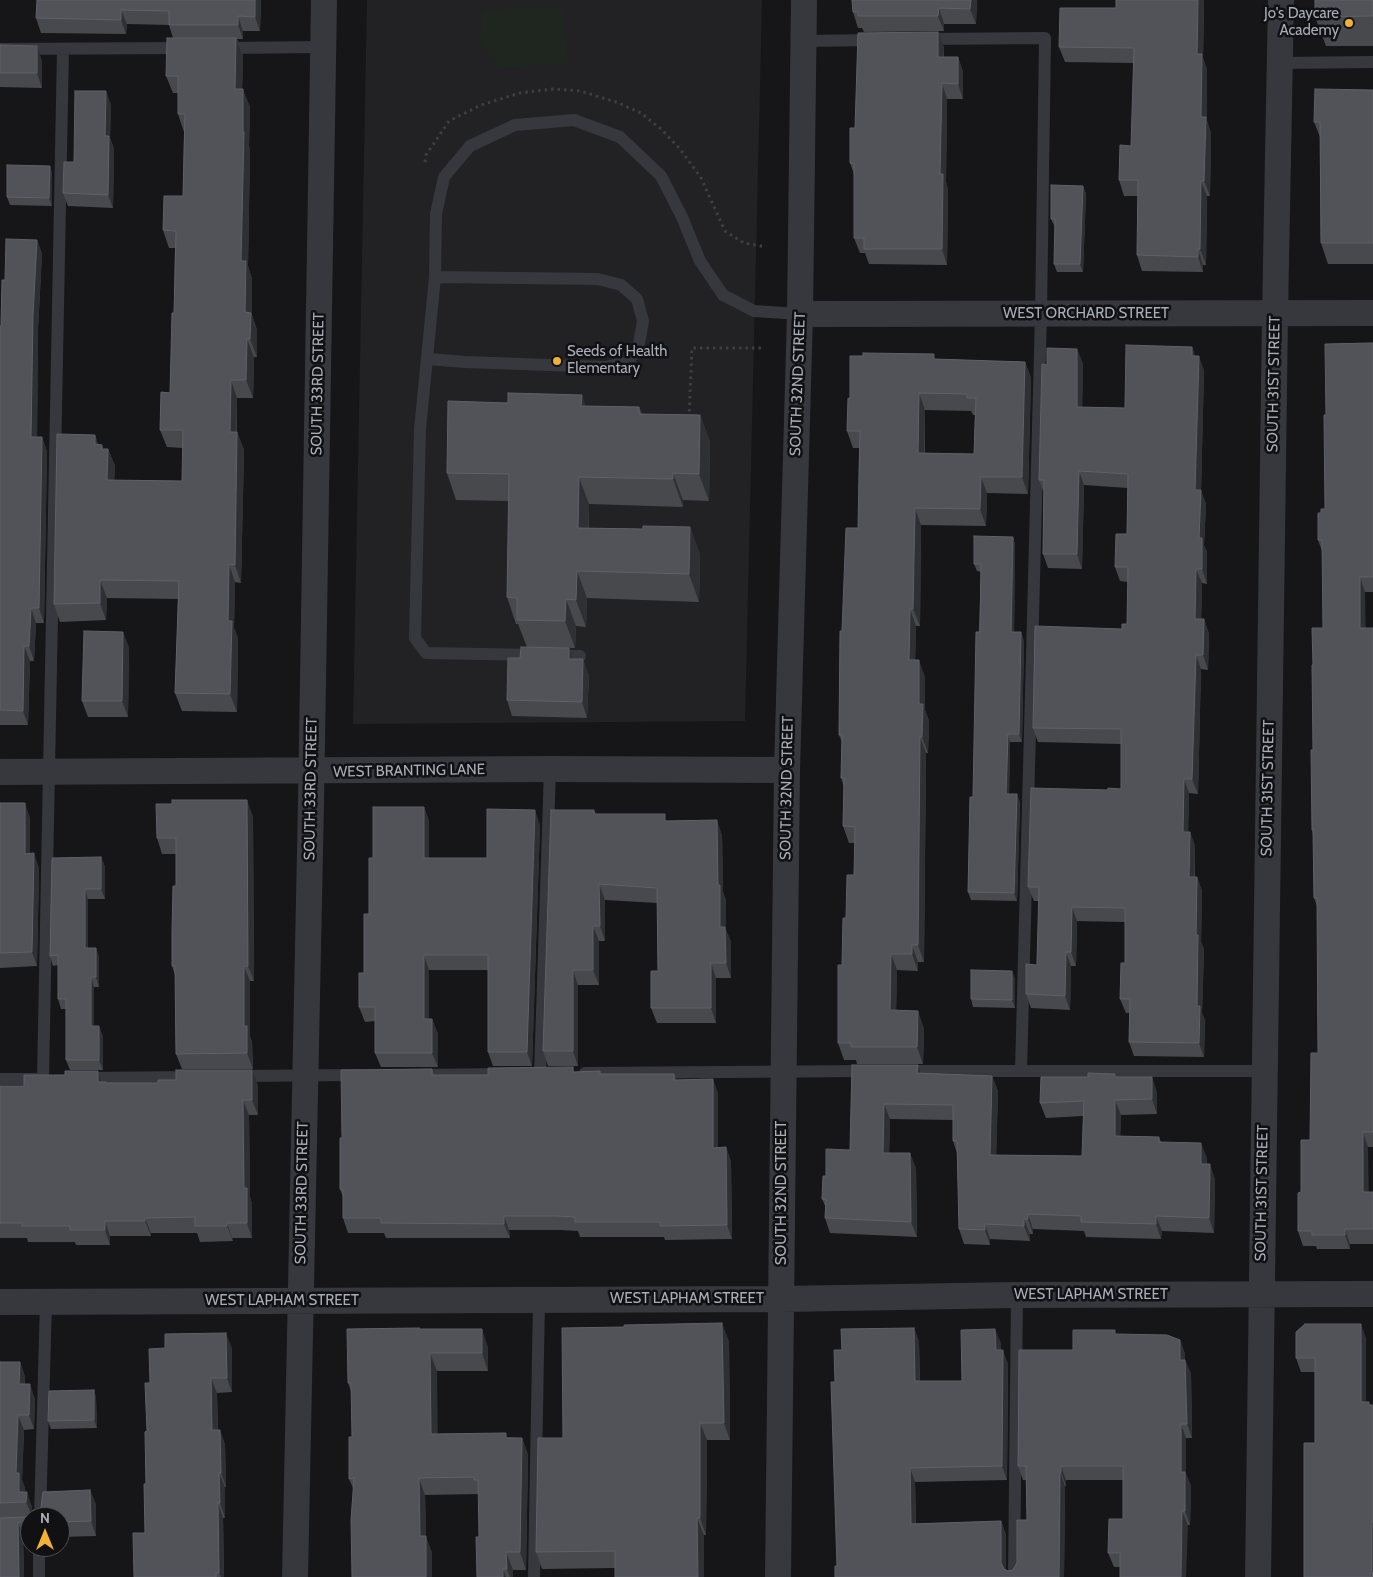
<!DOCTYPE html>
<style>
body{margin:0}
#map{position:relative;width:1373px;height:1577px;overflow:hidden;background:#161618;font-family:Cabin,sans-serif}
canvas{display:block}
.north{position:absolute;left:20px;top:1507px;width:50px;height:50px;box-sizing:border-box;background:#111113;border:1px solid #4d4f55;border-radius:50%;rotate:0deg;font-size:14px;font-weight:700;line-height:20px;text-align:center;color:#a8adb8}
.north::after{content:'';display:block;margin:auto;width:18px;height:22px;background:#f2b134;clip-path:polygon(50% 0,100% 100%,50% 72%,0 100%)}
</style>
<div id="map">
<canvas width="1373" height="1577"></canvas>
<div class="north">N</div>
</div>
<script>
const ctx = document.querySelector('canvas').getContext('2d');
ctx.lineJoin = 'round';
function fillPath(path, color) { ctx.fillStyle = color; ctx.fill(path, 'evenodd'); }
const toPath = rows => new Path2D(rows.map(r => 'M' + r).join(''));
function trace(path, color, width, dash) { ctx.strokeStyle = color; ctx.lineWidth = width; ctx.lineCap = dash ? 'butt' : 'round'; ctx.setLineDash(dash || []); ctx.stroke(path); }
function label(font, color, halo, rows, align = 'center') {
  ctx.font = font + ' Cabin,sans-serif'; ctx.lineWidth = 5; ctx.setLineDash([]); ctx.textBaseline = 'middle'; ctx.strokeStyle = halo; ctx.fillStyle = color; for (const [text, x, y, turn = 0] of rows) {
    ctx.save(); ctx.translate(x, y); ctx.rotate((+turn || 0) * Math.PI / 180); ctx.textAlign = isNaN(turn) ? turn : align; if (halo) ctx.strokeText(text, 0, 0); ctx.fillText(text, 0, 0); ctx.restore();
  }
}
fillPath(toPath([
 [367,0,762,0,745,721,353,724]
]), '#222225');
fillPath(toPath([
 [563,6,568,63,499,68,480,41,482,10]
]), '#1e261f');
trace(toPath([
 [425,162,426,155,449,121,481,105,520,93,553,89,580,91,616,102,641,113,661,129,680,149,701,178,725,231,744,243,766,247],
 [689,418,692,348,764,348]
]), '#3d3f44', 3, [2.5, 4]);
trace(toPath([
 [925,39,1045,38,1041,314,1021,1071],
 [804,41,875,40],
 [222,48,323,47],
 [0,49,182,48],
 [1279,63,1373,62],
 [428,359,465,362,605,367,628,362,639,344,643,321,637,299,621,285,598,279,435,277],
 [537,655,426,653,415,638,420,429,435,277,436,214,444,177,470,146,515,125,574,120,620,137,661,176,682,217,700,261,723,295,754,311,800,314],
 [557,656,580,656],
 [902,1071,1264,1071],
 [585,1073,867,1071],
 [540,1074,550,769],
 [417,1075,505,1074],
 [237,1076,357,1075],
 [85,1078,192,1077],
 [0,1079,40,1079],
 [43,1079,63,49],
 [40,1517,46,1302],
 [39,1577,39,1547],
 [534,1577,539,1300],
 [1014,1577,1017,1295]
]), '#37383d', 12);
trace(toPath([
 [800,314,1373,313],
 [0,772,550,769,787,770],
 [0,1302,781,1299,1017,1295,1373,1294],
 [295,1577,311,803,324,0],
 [778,1577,787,770,800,314,804,0],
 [1258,1577,1275,314,1281,0]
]), '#37383d', 26);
fillPath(toPath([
 [37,0,261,0,260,31,243,31,243,39,237,39,243,56,242,89,250,107,249,146,250,150,248,266,252,279,252,315,257,330,257,357,254,357,253,398,237,398,237,432,244,450,241,583,235,582,234,628,238,638,237,712,182,711,175,693,178,599,107,598,106,620,60,622,54,604,95,435,98,444,103,449,108,449,115,466,114,480,182,481,183,448,167,447,160,430,170,393,174,313,175,248,169,248,163,230,183,196,184,132,178,114,178,93,173,93,166,76,173,38,169,25,127,24,126,34,41,33,36,18],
 [977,0,976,24,944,24,944,31,864,32,862,28,858,28,853,12],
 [1116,0,1204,0,1203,58,1207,70,1207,121,1211,133,1210,196,1207,196,1206,265,1203,265,1203,272,1142,271,1137,255,1138,196,1124,196,1119,180,1131,146,1134,63,1065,62,1059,47,1116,8],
 [1373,0,1373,46,1326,46,1315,17],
 [0,45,42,61,42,88,0,87],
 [944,47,944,57,958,57,963,72,963,99,947,99,946,182,948,190,947,265,869,264,865,253,860,253,854,238,854,174,850,163,855,128],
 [1373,90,1373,264,1328,264,1321,243,1320,137,1314,122],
 [111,104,110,138,114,149,113,208,68,206,63,193,74,162],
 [50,166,52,174,52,206,10,205,7,197],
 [1083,186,1086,194,1083,272,1057,272,1054,264,1055,227,1051,219],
 [37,240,42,254,38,329,37,437,42,437,47,452,44,623,36,623,34,661,30,661,28,725,0,725,0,326,1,326,5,280],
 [1373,343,1373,592,1365,592,1365,628,1373,628,1373,1147,1368,1147,1368,1192,1373,1192,1373,1244,1350,1244,1350,1249,1317,1249,1316,1246,1303,1246,1298,1231,1301,1192,1310,1140,1318,1053,1317,906,1314,898,1313,834,1312,830,1313,750,1313,665,1323,628,1322,551,1318,540,1321,513,1325,509,1326,415],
 [1192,347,1195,356,1204,370,1201,491,1206,504,1204,545,1207,552,1207,584,1202,583,1201,619,1204,619,1209,634,1208,670,1201,669,1198,794,1189,793,1188,832,1190,832,1195,846,1195,877,1197,877,1202,891,1201,942,1204,949,1202,1013,1205,1020,1204,1057,1134,1056,1129,1042,1130,1013,1126,1013,1120,999,1125,963,1125,922,1077,921,1076,966,1071,966,1070,1010,1031,1008,1026,994,1037,965,1039,901,1034,901,1028,887,1108,790,1121,789,1121,744,1038,742,1033,728,1127,624,1128,582,1120,581,1115,567,1127,534,1128,488,1084,485,1082,569,1048,568,1043,554,1044,493,1039,480,1083,363,1082,407,1125,408],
 [936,359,1025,362,1031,378,1028,494,987,493,986,526,921,525,920,626,916,626,915,660,925,677,925,710,929,721,928,753,926,753,924,962,918,962,918,971,897,970,896,1011,924,1028,923,1064,857,1064,856,1060,844,1060,838,1043,842,965,846,918,854,875,855,843,849,843,843,826,844,787,841,778,842,742,839,735,842,631,858,528,859,448,853,448,847,431,850,399],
 [925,410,971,411,973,415,975,415,974,454,925,453],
 [586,406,639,407,642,414,700,415,710,442,709,501,683,500,683,507,589,504,589,528,643,529,690,527,700,555,699,602,587,598,586,627,576,626,575,648,527,647,518,624,516,624,507,597,509,501,456,500,447,473],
 [1013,537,1015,545,1014,632,1024,640,1022,742,1010,742,1009,794,1020,802,1017,901,971,900,968,892,973,797,981,572,977,571,974,564],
 [129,647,128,717,88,717,82,701],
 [573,659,589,675,587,718,512,716,507,700],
 [0,803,30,818,30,853,39,868,37,966,0,968],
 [424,807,429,821,429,858,487,858,540,825,532,1066,493,1066,488,1052,488,970,429,970,429,1019,432,1019,438,1034,438,1067,381,1067,375,1053,375,1021,365,1022,359,1007,364,973,373,858],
 [594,810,596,814,668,821,722,835,723,892,726,900,726,930,731,942,731,978,716,978,716,1023,657,1023,651,1008,658,971,657,903,605,900,605,941,599,941,599,985,578,985,578,1066,548,1066,543,1051],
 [253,816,254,981,250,981,250,1036,252,1042,253,1069,182,1069,176,1054,175,975,172,966,176,886,176,854,162,854,157,838],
 [101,857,105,867,105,899,88,899,88,948,96,948,99,958,99,987,94,987,94,1026,103,1036,103,1070,70,1070,66,1060,66,1009,61,1009,58,999,58,965,53,966,50,956],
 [1015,978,1015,1008,973,1007,971,999],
 [852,1065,921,1073,992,1076,998,1091,996,1155,1082,1156,1083,1116,1046,1118,1040,1103,1117,1077,1157,1092,1157,1114,1121,1115,1120,1136,1159,1137,1161,1142,1207,1158,1207,1164,1215,1179,1214,1233,1162,1231,1161,1239,1086,1237,1084,1231,1033,1229,1033,1234,1030,1234,1030,1241,990,1239,990,1245,964,1244,959,1229,957,1153,953,1141,953,1120,890,1119,889,1153,916,1168,917,1237,830,1233,825,1218,826,1208,822,1199,826,1176,850,1150],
 [573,1067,574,1072,601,1074,674,1074,676,1080,718,1093,718,1148,726,1147,731,1162,732,1239,665,1240,664,1237,580,1237,578,1231,561,1230,509,1230,510,1238,386,1238,384,1233,348,1233,343,1218,343,1197,340,1189,432,1069,434,1075,488,1075],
 [102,1082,107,1083,258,1085,258,1115,249,1115,250,1197,252,1204,252,1238,232,1238,233,1241,200,1242,197,1233,151,1233,151,1236,110,1236,110,1245,76,1245,75,1242,28,1242,27,1238,0,1238,0,1086,24,1086],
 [914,1328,919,1342,920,1381,962,1381,1001,1343,1001,1350,1008,1364,1007,1480,915,1482,916,1524,1001,1521,1006,1535,1006,1570,1008,1571,1013,1570,1017,1563,1027,1520,1026,1480,1023,1480,1018,1466,1073,1350,1116,1334,1180,1340,1185,1354,1185,1360,1191,1374,1192,1438,1186,1438,1186,1474,1191,1486,1190,1525,1188,1525,1120,1567,1114,1567,1108,1553,1123,1519,1123,1480,1066,1480,1066,1486,1065,1486,1064,1577,835,1577,837,1566,835,1382,842,1350],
 [420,1329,488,1347,488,1371,437,1371,437,1434,522,1438,528,1455,526,1570,513,1570,513,1577,477,1577,479,1537,479,1494,425,1495,426,1537,432,1553,353,1488,349,1479,352,1437,352,1394,348,1383],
 [1366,1338,1366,1402,1370,1405,1373,1405,1373,1577,1315,1372,1301,1372,1296,1358],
 [729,1341,730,1440,707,1440,706,1535,704,1535,615,1568,542,1569,536,1552,563,1438],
 [232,1348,232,1392,217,1393,218,1430,220,1430,225,1445,226,1487,225,1487,225,1518,223,1518,224,1577,134,1577,145,1533,147,1431,150,1383],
 [0,1362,20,1362,25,1377,25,1384,35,1399,34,1429,24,1430,22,1480,25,1488,25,1492,32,1507,32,1511,38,1510,90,1490,96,1505,96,1536,60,1537,60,1517,30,1517,30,1537,23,1537,24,1577,0,1577,0,1518,27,1517,0,1518],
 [94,1390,96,1398,97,1428,51,1429,48,1421]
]), '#47494d');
fillPath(toPath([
 [255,0,261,0,260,31,255,17],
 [971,0,977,0,976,24,970,9],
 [1198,0,1204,0,1203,58,1207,70,1207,121,1211,133,1210,196,1204,181,1197,54],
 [939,8,944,24,944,31,938,16],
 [121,10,127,24,126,34,121,20],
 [238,16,243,31,243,39,238,25],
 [938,32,944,47,943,72,938,57],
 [236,38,243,56,242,106,235,89],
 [37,46,42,61,42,88,37,73],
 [958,57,963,72,963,99,958,84],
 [942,83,947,99,946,182,948,190,947,265,942,249,940,174],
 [243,89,250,107,249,146,250,150,248,266,252,279,252,315,257,330,257,357,250,339,245,312,241,261],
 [106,91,111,104,110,138,114,149,113,208,108,195,105,136],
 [50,166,52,174,52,206,49,198],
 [1201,181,1207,196,1206,265,1200,249],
 [1083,186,1086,194,1083,272,1080,264],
 [37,240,42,254,38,329,37,452,31,437,33,315],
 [1198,249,1203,265,1203,272,1198,257],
 [247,339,254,357,253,398,246,380],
 [1192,347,1197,361,1192,356],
 [1077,349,1083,363,1082,421,1077,407],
 [1199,356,1204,370,1201,491,1206,504,1204,545,1207,552,1207,584,1202,569,1195,490],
 [1025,362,1031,378,1028,494,1022,477],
 [231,380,237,398,236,449,230,432],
 [919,393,925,410,924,470,918,453],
 [582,395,592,422,581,406],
 [700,415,710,442,709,501,699,474],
 [237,432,244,450,241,583,235,565],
 [95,435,101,453,95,444],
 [42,437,47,452,44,623,39,608],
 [102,445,108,462,108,449,115,466,114,497,107,480,102,449],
 [1079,471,1084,485,1082,569,1077,554],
 [673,473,683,500,683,507,673,479],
 [579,477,589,504,588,555,578,528],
 [981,477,987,493,986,526,980,509],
 [915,508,921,525,920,626,913,609],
 [690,527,700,555,699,602,689,574],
 [1013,537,1015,545,1014,640,1011,632],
 [229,564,235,582,234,628,238,638,237,712,230,694,228,621],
 [1196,569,1202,583,1201,634,1195,619],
 [577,571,587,598,586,627,576,600],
 [1360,577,1365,592,1366,643,1360,628],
 [100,580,107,598,106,620,100,603],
 [566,599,576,626,575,648,565,621],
 [31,608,36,623,34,661,29,646],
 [910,609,916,626,915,677,909,660],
 [1204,619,1209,634,1208,670,1203,655],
 [123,632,129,647,128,717,122,701],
 [1021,632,1024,640,1022,742,1019,734],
 [24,646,30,661,28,725,23,711],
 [569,648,575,664,569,659],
 [1196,655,1201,669,1198,794,1192,779],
 [583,659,589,675,587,718,582,702],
 [919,660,925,677,925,710,929,721,928,753,922,737,919,704],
 [1008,734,1010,742,1009,802,1006,794],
 [920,737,926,753,924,962,918,945],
 [1184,779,1189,793,1188,846,1183,832],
 [1017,794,1020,802,1017,901,1014,893],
 [247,800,253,816,254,981,248,966],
 [25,803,30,818,30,868,25,854],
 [424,807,429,821,429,873,424,858],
 [535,810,540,825,532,1066,527,1052],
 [717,820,722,835,723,892,726,900,726,930,731,942,731,978,726,963,720,927,718,885],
 [1190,832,1195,846,1194,891,1189,877],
 [34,853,39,868,37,966,32,952],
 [101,857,105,867,105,899,101,889],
 [1197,877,1202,891,1201,942,1204,949,1202,1013,1205,1020,1204,1057,1199,1043,1197,1006,1196,935],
 [599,884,605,900,605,941,600,926],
 [85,889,88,899,88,958,85,948],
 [1072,907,1077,921,1076,966,1071,952],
 [593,926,599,941,599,985,593,970],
 [912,945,918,962,918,971,912,954],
 [96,948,99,958,99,987,96,977],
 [1066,952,1071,966,1070,1010,1065,996],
 [891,954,897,970,896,1027,890,1010],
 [424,955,429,970,429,1034,424,1019],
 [711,963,716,978,716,1023,711,1008],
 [244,966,250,981,250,1036,252,1042,253,1069,247,1053,244,1026],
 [573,970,578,985,578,1066,573,1051],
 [1012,971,1015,978,1015,1008,1012,1000],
 [91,977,94,987,94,1036,91,1026],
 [918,1011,924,1028,923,1064,917,1047],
 [432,1019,438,1034,438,1067,432,1053],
 [99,1026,103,1036,103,1070,99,1060],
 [918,1065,923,1080,917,1073],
 [252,1070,258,1085,258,1115,252,1100],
 [98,1071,103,1086,98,1082],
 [992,1076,998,1091,996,1170,990,1155],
 [1152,1077,1157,1092,1157,1114,1152,1099],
 [713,1079,718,1093,718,1162,713,1148],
 [243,1100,249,1115,250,1197,252,1204,252,1238,247,1223,244,1188],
 [1115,1100,1121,1115,1120,1151,1115,1136],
 [884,1104,890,1119,889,1168,883,1153],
 [1363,1132,1368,1147,1369,1207,1363,1192],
 [1201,1143,1207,1158,1207,1179,1201,1164],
 [726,1147,731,1162,732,1239,727,1225],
 [910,1153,916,1168,917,1237,911,1222],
 [1210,1164,1215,1179,1214,1233,1209,1218],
 [1028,1214,1033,1229,1033,1234,1028,1219],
 [504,1216,509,1230,510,1238,504,1224],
 [1156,1216,1162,1231,1161,1239,1156,1224],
 [145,1218,151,1233,151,1236,145,1221],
 [1024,1219,1030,1234,1030,1241,1024,1226],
 [105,1221,110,1236,110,1245,105,1230],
 [227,1223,233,1241,227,1226],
 [985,1224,990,1239,990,1245,985,1230],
 [1345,1229,1350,1244,1350,1249,1345,1235],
 [722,1323,729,1341,730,1440,724,1423],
 [1361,1324,1366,1338,1366,1416,1361,1402],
 [914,1328,919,1342,920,1396,915,1381],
 [482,1329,488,1347,488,1371,482,1353],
 [995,1329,1001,1343,1001,1364,996,1350],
 [226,1333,232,1348,232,1392,227,1378],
 [1180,1340,1185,1354,1185,1374,1180,1360],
 [1003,1350,1008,1364,1007,1480,1002,1466],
 [430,1353,437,1371,438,1452,431,1434],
 [1185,1360,1191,1374,1192,1438,1187,1424],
 [20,1362,25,1377,24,1399,19,1384],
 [211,1378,217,1393,218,1445,212,1430],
 [30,1384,35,1399,34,1429,29,1415],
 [94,1390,96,1398,97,1428,94,1420],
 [18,1415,24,1430,22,1480,25,1488,24,1502,19,1492,16,1473],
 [700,1423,707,1440,706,1535,700,1518],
 [1181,1424,1186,1438,1186,1474,1191,1486,1190,1525,1185,1511,1181,1472],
 [220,1430,225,1445,226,1487,221,1473],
 [522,1438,528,1455,526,1570,520,1552],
 [1061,1466,1066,1480,1066,1486,1061,1472],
 [910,1468,915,1482,916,1538,911,1524],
 [1060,1472,1065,1486,1064,1577,1059,1577],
 [219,1473,225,1487,225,1518,220,1503],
 [419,1478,425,1495,426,1537,432,1553,432,1577,426,1577,420,1536],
 [90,1490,96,1505,96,1536,91,1521],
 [27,1492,32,1507,32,1516,26,1502],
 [218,1503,223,1518,224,1577,221,1577,219,1573],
 [1182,1511,1188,1525,1186,1577,1181,1577],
 [697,1518,704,1535,704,1577,698,1577],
 [1001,1521,1006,1535,1006,1577,1001,1563],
 [18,1522,23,1537,24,1577,19,1577],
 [1372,1522,1373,1524,1373,1576,1372,1573],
 [506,1552,513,1570,513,1577,510,1577,507,1569],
 [503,1569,506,1577,503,1577]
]), '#2f3033');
const building = toPath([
 [37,0,255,0,255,17,238,16,238,25,169,25,169,11,121,10,121,20,36,18,37,0],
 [852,0,971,0,970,9,939,8,938,16,858,16,858,12,853,12,852,0],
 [1116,0,1198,0,1197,54,1202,54,1201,117,1206,117,1204,181,1201,181,1200,249,1198,249,1198,257,1137,255,1138,180,1119,180,1120,145,1131,146,1134,48,1059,47,1060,8,1116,8,1116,0],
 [1315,0,1373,0,1373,16,1315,17,1315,0],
 [938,32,938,57,958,57,958,84,942,83,940,174,943,174,942,249,864,249,864,238,854,238,854,164,850,163,850,128,855,128,858,33,938,32],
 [167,38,236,38,235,89,243,89,243,132,244,132,241,261,246,261,245,312,251,313,250,339,247,339,246,380,231,380,230,432,237,432,235,565,229,564,228,621,232,621,230,694,175,693,179,581,100,580,100,603,54,604,57,434,95,435,95,444,102,445,102,449,108,449,107,480,182,481,183,430,160,430,161,392,170,393,172,313,174,313,176,231,163,230,164,196,183,196,185,114,178,114,178,76,166,76,167,38],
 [0,45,37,46,37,73,0,73,0,45],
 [1315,89,1373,90,1373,243,1321,243,1320,122,1314,122,1315,89],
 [75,91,106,91,105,136,109,136,108,195,63,193,64,162,74,162,75,91],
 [7,165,50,166,49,198,7,197,7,165],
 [1051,185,1083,186,1080,264,1054,264,1055,219,1051,219,1051,185],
 [6,239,37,240,33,315,31,437,42,437,39,608,31,608,29,646,24,646,23,711,0,710,0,326,1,326,2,280,5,280,6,239],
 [1373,343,1373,577,1360,577,1360,628,1373,628,1373,1132,1363,1132,1363,1192,1373,1192,1373,1229,1345,1229,1345,1235,1312,1235,1312,1231,1298,1231,1298,1193,1301,1192,1301,1140,1310,1140,1311,1053,1318,1053,1317,898,1314,898,1313,830,1312,830,1311,750,1313,750,1312,665,1313,665,1312,628,1323,628,1322,540,1318,540,1318,513,1321,513,1321,509,1325,509,1324,415,1326,415,1325,344,1373,343],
 [1126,345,1192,347,1192,356,1199,356,1195,490,1201,490,1199,538,1202,538,1202,569,1196,569,1195,619,1204,619,1203,655,1196,655,1192,779,1184,779,1183,832,1190,832,1189,877,1197,877,1196,935,1198,935,1197,1006,1200,1006,1199,1043,1129,1042,1130,999,1120,999,1121,963,1125,963,1125,908,1072,907,1071,952,1066,952,1065,996,1026,994,1026,964,1037,965,1037,962,1039,887,1028,887,1031,788,1108,790,1108,788,1121,789,1121,729,1033,728,1035,626,1122,629,1122,624,1127,624,1128,567,1115,567,1116,534,1127,534,1128,474,1079,471,1077,554,1043,554,1044,480,1039,480,1042,364,1047,365,1047,348,1077,349,1077,407,1125,408,1126,345],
 [863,353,934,354,934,359,1025,362,1022,477,981,477,980,509,915,508,913,609,910,609,909,660,919,660,919,704,923,704,922,737,920,737,918,945,912,945,912,954,891,954,890,1010,918,1011,917,1047,851,1047,851,1043,838,1043,838,965,842,965,843,918,846,918,847,875,854,875,855,827,843,826,844,778,841,778,842,735,839,735,840,631,842,631,846,528,858,528,860,431,847,431,848,398,850,399,850,356,863,356,863,353],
 [919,393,967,394,967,398,976,398,974,454,918,453,919,393],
 [508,393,582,395,581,406,639,407,639,414,700,415,699,474,673,473,673,479,579,477,578,528,643,529,643,526,690,527,689,574,577,571,576,600,566,599,565,621,517,620,517,598,507,597,509,474,447,473,448,401,508,403,508,393],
 [974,536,1013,537,1011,632,1021,632,1019,734,1008,734,1006,794,1017,794,1014,893,968,892,970,797,973,797,976,632,980,632,981,564,974,564,974,536],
 [84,631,123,632,122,701,82,701,84,631],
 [521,647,569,648,569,659,583,659,582,702,507,700,508,658,520,658,521,647],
 [172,800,247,800,248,966,244,966,244,1026,247,1026,247,1053,176,1054,175,966,172,966,172,931,173,886,176,886,176,838,157,838,156,804,172,804,172,800],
 [0,803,25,803,25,854,34,853,32,952,0,953,0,803],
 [373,807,424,807,424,858,487,858,487,809,535,810,527,1052,488,1052,488,955,424,955,424,1019,432,1019,432,1053,375,1053,375,1007,359,1007,359,973,364,973,364,914,369,914,369,858,373,858,373,807],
 [551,810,594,810,594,814,665,814,665,821,717,820,718,885,720,885,720,927,725,927,726,963,711,963,711,1008,651,1008,651,971,658,971,657,888,599,884,600,926,593,926,593,970,573,970,573,1051,543,1051,551,810],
 [101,857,101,889,85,889,85,948,96,948,96,977,91,977,91,1026,99,1026,99,1060,66,1060,66,999,58,999,58,955,50,956,52,858,101,857],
 [971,970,1012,971,1012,1000,971,999,971,970],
 [852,1065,918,1065,917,1073,992,1076,990,1155,1082,1156,1084,1101,1040,1103,1041,1077,1088,1077,1088,1073,1115,1074,1115,1077,1152,1077,1152,1099,1115,1100,1115,1136,1159,1137,1159,1142,1201,1143,1201,1164,1210,1164,1209,1218,1156,1216,1156,1224,1081,1222,1081,1216,1028,1214,1028,1219,1024,1219,1024,1226,985,1224,985,1230,959,1229,957,1141,953,1141,953,1105,884,1104,883,1153,910,1153,911,1222,825,1218,826,1200,822,1199,823,1176,826,1176,826,1149,850,1150,852,1065],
 [573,1067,573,1072,600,1071,600,1074,674,1074,674,1080,713,1079,713,1148,726,1147,727,1225,660,1226,660,1222,575,1222,575,1217,556,1216,504,1216,504,1224,381,1223,381,1218,343,1218,343,1190,340,1189,340,1138,342,1138,341,1070,432,1069,432,1075,488,1075,488,1068,573,1067],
 [176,1070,252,1070,252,1100,243,1100,244,1188,247,1188,247,1223,227,1223,227,1226,195,1226,195,1217,145,1218,145,1221,105,1221,105,1230,70,1230,70,1226,22,1226,22,1223,0,1223,0,1086,24,1086,24,1075,65,1075,65,1071,98,1071,98,1082,106,1082,106,1083,158,1083,158,1080,176,1080,176,1070],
 [722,1323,724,1423,700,1423,700,1518,697,1518,698,1577,615,1577,615,1551,536,1552,538,1438,563,1438,562,1328,624,1327,624,1325,722,1323],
 [1305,1324,1361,1324,1361,1402,1369,1402,1369,1405,1373,1405,1373,1521,1372,1522,1372,1573,1373,1573,1373,1577,1304,1577,1304,1443,1315,1443,1315,1358,1296,1358,1296,1332,1305,1324],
 [419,1328,419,1329,482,1329,482,1353,430,1353,431,1434,506,1433,506,1438,522,1438,520,1552,506,1552,507,1569,503,1569,503,1577,477,1577,476,1537,479,1537,478,1480,474,1480,474,1477,419,1478,420,1536,426,1536,426,1577,352,1577,351,1520,354,1478,349,1479,349,1437,352,1437,351,1383,348,1383,347,1329,419,1328],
 [914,1328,915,1381,962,1381,961,1330,995,1329,996,1350,1003,1350,1002,1466,910,1468,911,1524,1001,1521,1001,1563,1004,1569,1008,1571,1013,1570,1017,1563,1017,1520,1027,1520,1026,1466,1018,1466,1019,1350,1073,1350,1073,1330,1115,1330,1115,1334,1167,1335,1180,1340,1180,1360,1185,1360,1187,1424,1181,1424,1181,1472,1185,1472,1185,1511,1182,1511,1181,1577,1120,1577,1120,1553,1108,1553,1109,1519,1123,1519,1123,1466,1061,1466,1061,1472,1060,1472,1059,1577,835,1577,835,1566,837,1566,831,1382,835,1382,834,1350,842,1350,841,1329,914,1328],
 [226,1333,227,1378,211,1378,212,1430,220,1430,221,1473,219,1473,220,1503,218,1503,219,1573,216,1573,216,1577,134,1577,133,1533,145,1533,144,1484,146,1484,145,1432,147,1431,145,1383,150,1383,149,1349,165,1348,165,1334,226,1333],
 [0,1362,20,1362,19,1384,30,1384,29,1415,18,1415,16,1473,19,1473,19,1492,27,1492,26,1502,0,1503,0,1362],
 [94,1390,94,1420,48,1421,49,1391,94,1390],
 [90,1490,91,1521,60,1522,60,1517,30,1517,30,1522,18,1522,19,1577,0,1577,0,1518,25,1517,29,1516,33,1510,38,1510,41,1507,43,1492,90,1490]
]);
fillPath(building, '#525359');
trace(building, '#5f6168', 1);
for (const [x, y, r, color] of [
 [1349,23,5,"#f2b134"],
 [557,361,5,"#f2b134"]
]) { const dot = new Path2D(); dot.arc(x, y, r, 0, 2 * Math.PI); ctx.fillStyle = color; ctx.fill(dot); trace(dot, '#111113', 2); }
label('15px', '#a8adb8', '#111113', [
 ["Jo's Daycare",1339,14],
 ["Academy",1339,31],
 ["Seeds of Health",567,352,"left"],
 ["Elementary",567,369,"left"]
], 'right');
label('15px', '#a8adb8', '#111113', [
 ["WEST ORCHARD STREET",1086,314],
 ["SOUTH 33RD STREET",318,384,-89],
 ["SOUTH 32ND STREET",798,384,-88],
 ["SOUTH 31ST STREET",1274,384,-89],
 ["WEST BRANTING LANE",409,771,-1],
 ["SOUTH 32ND STREET",787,788,-89],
 ["SOUTH 31ST STREET",1268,788,-89],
 ["SOUTH 33RD STREET",311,789,-89],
 ["SOUTH 33RD STREET",302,1193,-89],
 ["SOUTH 32ND STREET",782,1193,-90],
 ["SOUTH 31ST STREET",1262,1193,-89],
 ["WEST LAPHAM STREET",1091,1295],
 ["WEST LAPHAM STREET",687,1299],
 ["WEST LAPHAM STREET",282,1301]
]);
</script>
